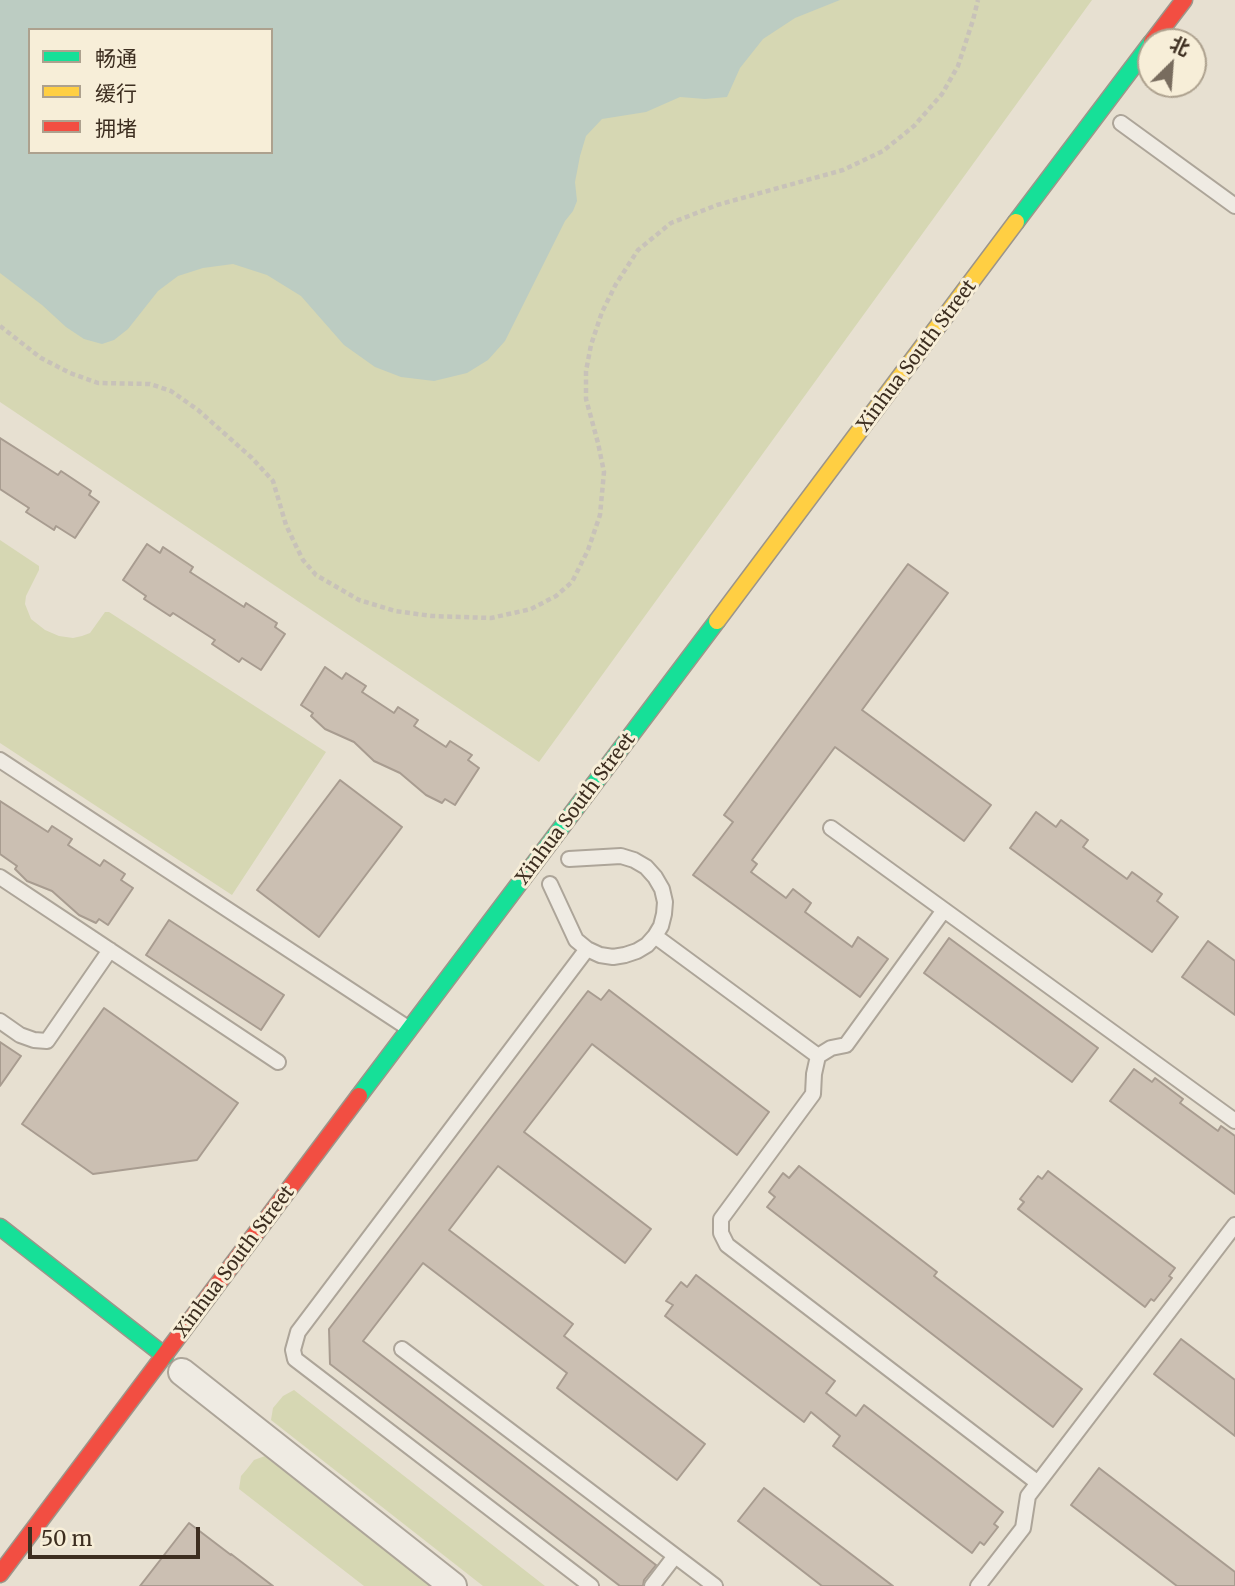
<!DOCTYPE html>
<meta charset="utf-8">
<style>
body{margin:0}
#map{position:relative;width:1235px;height:1586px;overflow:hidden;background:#e7e0d1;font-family:Merriweather,"Noto Sans SC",serif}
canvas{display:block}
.legend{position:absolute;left:28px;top:28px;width:245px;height:126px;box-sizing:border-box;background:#f7eed8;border:2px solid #ada18e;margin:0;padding:9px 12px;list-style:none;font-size:21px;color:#3d2e20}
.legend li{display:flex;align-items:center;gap:14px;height:35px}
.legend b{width:35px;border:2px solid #ada18e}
.north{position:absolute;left:1137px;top:28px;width:70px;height:70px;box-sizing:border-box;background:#f7eed8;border:2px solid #ada18e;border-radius:50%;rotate:25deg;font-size:19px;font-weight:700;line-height:28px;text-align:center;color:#3d2e20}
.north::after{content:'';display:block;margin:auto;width:24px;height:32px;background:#786c5e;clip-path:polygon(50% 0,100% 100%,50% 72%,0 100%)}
.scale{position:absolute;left:28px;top:1527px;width:172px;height:32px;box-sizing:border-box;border:4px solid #3d2e20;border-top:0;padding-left:9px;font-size:21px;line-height:24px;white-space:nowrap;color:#3d2e20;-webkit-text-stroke:5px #f7eed8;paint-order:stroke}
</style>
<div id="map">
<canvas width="1235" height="1586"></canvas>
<ul class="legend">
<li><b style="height:9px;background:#16e098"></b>畅通</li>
<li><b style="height:9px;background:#ffcf43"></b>缓行</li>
<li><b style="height:9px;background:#f24e42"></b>拥堵</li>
</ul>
<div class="north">北</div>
<div class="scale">50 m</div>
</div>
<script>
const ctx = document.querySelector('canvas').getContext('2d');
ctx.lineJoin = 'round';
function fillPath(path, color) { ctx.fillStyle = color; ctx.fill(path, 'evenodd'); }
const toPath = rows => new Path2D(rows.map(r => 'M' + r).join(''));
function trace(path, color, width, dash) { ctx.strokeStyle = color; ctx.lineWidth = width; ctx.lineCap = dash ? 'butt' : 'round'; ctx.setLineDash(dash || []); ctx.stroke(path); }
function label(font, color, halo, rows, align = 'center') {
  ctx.font = font + ' Merriweather,serif'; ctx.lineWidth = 6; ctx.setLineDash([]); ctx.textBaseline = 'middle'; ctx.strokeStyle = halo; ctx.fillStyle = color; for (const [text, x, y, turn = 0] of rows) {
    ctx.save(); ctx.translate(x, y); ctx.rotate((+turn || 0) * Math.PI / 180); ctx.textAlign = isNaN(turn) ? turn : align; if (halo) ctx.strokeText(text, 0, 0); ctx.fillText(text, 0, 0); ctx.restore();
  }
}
fillPath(toPath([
 [0,0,1092,0,539,762,0,402],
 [30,30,271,30,271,152,30,152],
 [0,540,39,566,39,570,26,596,25,604,31,619,45,630,59,636,73,638,82,636,90,633,105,612,109,612,326,752,232,895,0,743],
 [294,1390,545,1586,483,1586,271,1420,273,1408,283,1396],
 [265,1456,431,1586,364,1586,239,1489,241,1476,247,1469,254,1460]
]), '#d6d7b3');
fillPath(toPath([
 [0,0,840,0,795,18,763,39,740,68,727,97,705,99,680,97,646,112,602,119,586,136,580,156,575,182,577,201,573,211,565,221,505,341,488,360,467,373,434,381,401,377,375,367,344,345,301,296,267,275,233,264,203,268,178,276,158,291,128,329,114,340,102,344,84,339,66,327,42,305,0,273],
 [30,30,271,30,271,152,30,152]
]), '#bcccc2');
const building = toPath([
 [0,438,58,475,61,471,91,491,89,495,99,502,75,538,56,526,54,530,26,512,29,508,0,489,0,438],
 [147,544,160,553,163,547,193,567,190,572,244,607,246,603,277,623,275,627,285,634,261,670,242,658,239,662,212,644,215,640,173,613,170,616,144,599,146,596,123,580,147,544],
 [908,564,948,593,862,710,991,805,964,841,835,747,752,860,757,864,751,872,786,898,793,889,811,903,805,912,852,947,858,937,888,959,860,997,693,875,733,822,724,815,908,564],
 [325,667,342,679,346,673,366,686,362,692,394,713,398,707,418,720,414,726,446,747,450,741,472,755,468,760,479,768,455,805,445,799,442,803,426,795,400,773,374,761,354,742,325,729,311,716,313,713,301,705,325,667],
 [340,780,402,827,319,937,257,890,340,780],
 [0,801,48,832,52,826,72,839,68,845,100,866,104,860,125,874,121,880,133,888,108,925,99,919,96,923,79,915,52,891,27,881,15,869,17,866,0,854,0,801],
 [1036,812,1056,827,1061,820,1088,840,1083,847,1127,879,1132,872,1162,894,1157,901,1178,917,1152,952,1010,848,1036,812],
 [169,920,284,995,261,1030,146,955,169,920],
 [949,938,1098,1048,1072,1082,924,973,949,938],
 [1208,941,1235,961,1235,1015,1182,977,1208,941],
 [609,990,769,1112,737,1155,592,1044,524,1132,651,1229,625,1263,498,1166,449,1230,573,1324,564,1336,705,1444,677,1480,557,1388,567,1373,423,1263,363,1341,656,1565,644,1580,643,1586,620,1586,330,1364,329,1329,588,991,601,1000,609,990],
 [104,1008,238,1103,197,1160,93,1174,22,1124,104,1008],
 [0,1042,21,1056,0,1086,0,1042],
 [1134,1069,1152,1082,1155,1078,1183,1099,1180,1103,1218,1131,1221,1126,1235,1136,1235,1194,1110,1101,1134,1069],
 [799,1166,937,1272,934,1276,1082,1389,1053,1427,767,1207,775,1197,769,1192,783,1173,789,1178,799,1166],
 [1048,1171,1175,1268,1169,1276,1172,1278,1154,1301,1151,1299,1145,1307,1018,1209,1024,1202,1020,1199,1038,1176,1042,1179,1048,1171],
 [696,1275,835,1381,826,1393,856,1416,864,1405,1003,1512,994,1524,998,1527,984,1545,980,1542,972,1553,833,1446,840,1436,811,1412,804,1422,665,1316,673,1305,666,1301,681,1282,687,1287,696,1275],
 [1181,1339,1235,1380,1235,1436,1154,1374,1181,1339],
 [1099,1468,1235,1572,1235,1586,1177,1586,1071,1505,1099,1468],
 [764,1488,893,1586,822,1586,738,1521,764,1488],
 [189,1523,231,1555,231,1554,273,1586,140,1586,189,1523]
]);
fillPath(building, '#cbbfb2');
trace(building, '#a89c90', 2);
const lane = toPath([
 [1121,123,1235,206],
 [0,760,408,1028],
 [831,828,1235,1121],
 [0,877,278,1062],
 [550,884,576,940,587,949,600,955,613,957,625,955,637,951,647,945,655,936,661,926,664,914,665,902,662,889,655,877,646,867,634,860,621,856,569,859],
 [944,910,846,1045,831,1048,818,1056,814,1074,813,1094,721,1219,721,1233,727,1245,1038,1483],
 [655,936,818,1056],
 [587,949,298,1332,293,1350,295,1359,591,1586],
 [0,1021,20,1035,34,1040,47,1041,110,950],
 [402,1349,715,1586],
 [652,1586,675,1556],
 [978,1586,1023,1528,1028,1496,1235,1225]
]);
const street = toPath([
 [182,1372,453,1586]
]);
const fast = toPath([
 [1016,222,1151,43],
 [359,1096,717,621],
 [0,1227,165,1356]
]);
const slow = toPath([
 [717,621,1016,222]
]);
const jam = toPath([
 [1152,42,1184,0],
 [0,1574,359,1096]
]);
trace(lane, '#ada599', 18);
trace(street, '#ada599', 30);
trace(fast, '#9c958a', 19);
trace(slow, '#9c958a', 19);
trace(jam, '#9c958a', 19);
trace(toPath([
 [0,326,41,358,70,373,98,383,150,384,171,391,198,410,252,458,273,481,286,525,296,546,303,560,316,575,359,600,395,611,432,616,491,618,531,609,556,596,572,582,588,550,600,515,604,472,598,443,586,399,586,371,591,345,602,312,616,284,638,250,671,223,717,205,843,170,883,151,914,126,942,94,958,66,973,20,978,0]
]), '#c8c2b9', 4.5, [5, 3.5]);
trace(lane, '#efebe3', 14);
trace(street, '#efebe3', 26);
trace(fast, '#16e098', 16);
trace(slow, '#ffcf43', 16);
trace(jam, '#f24e42', 16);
label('19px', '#3d2e20', '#f7eed8', [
 ["Xinhua South Street",917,356,-53],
 ["Xinhua South Street",576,809,-53],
 ["Xinhua South Street",235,1262,-53]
]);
</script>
